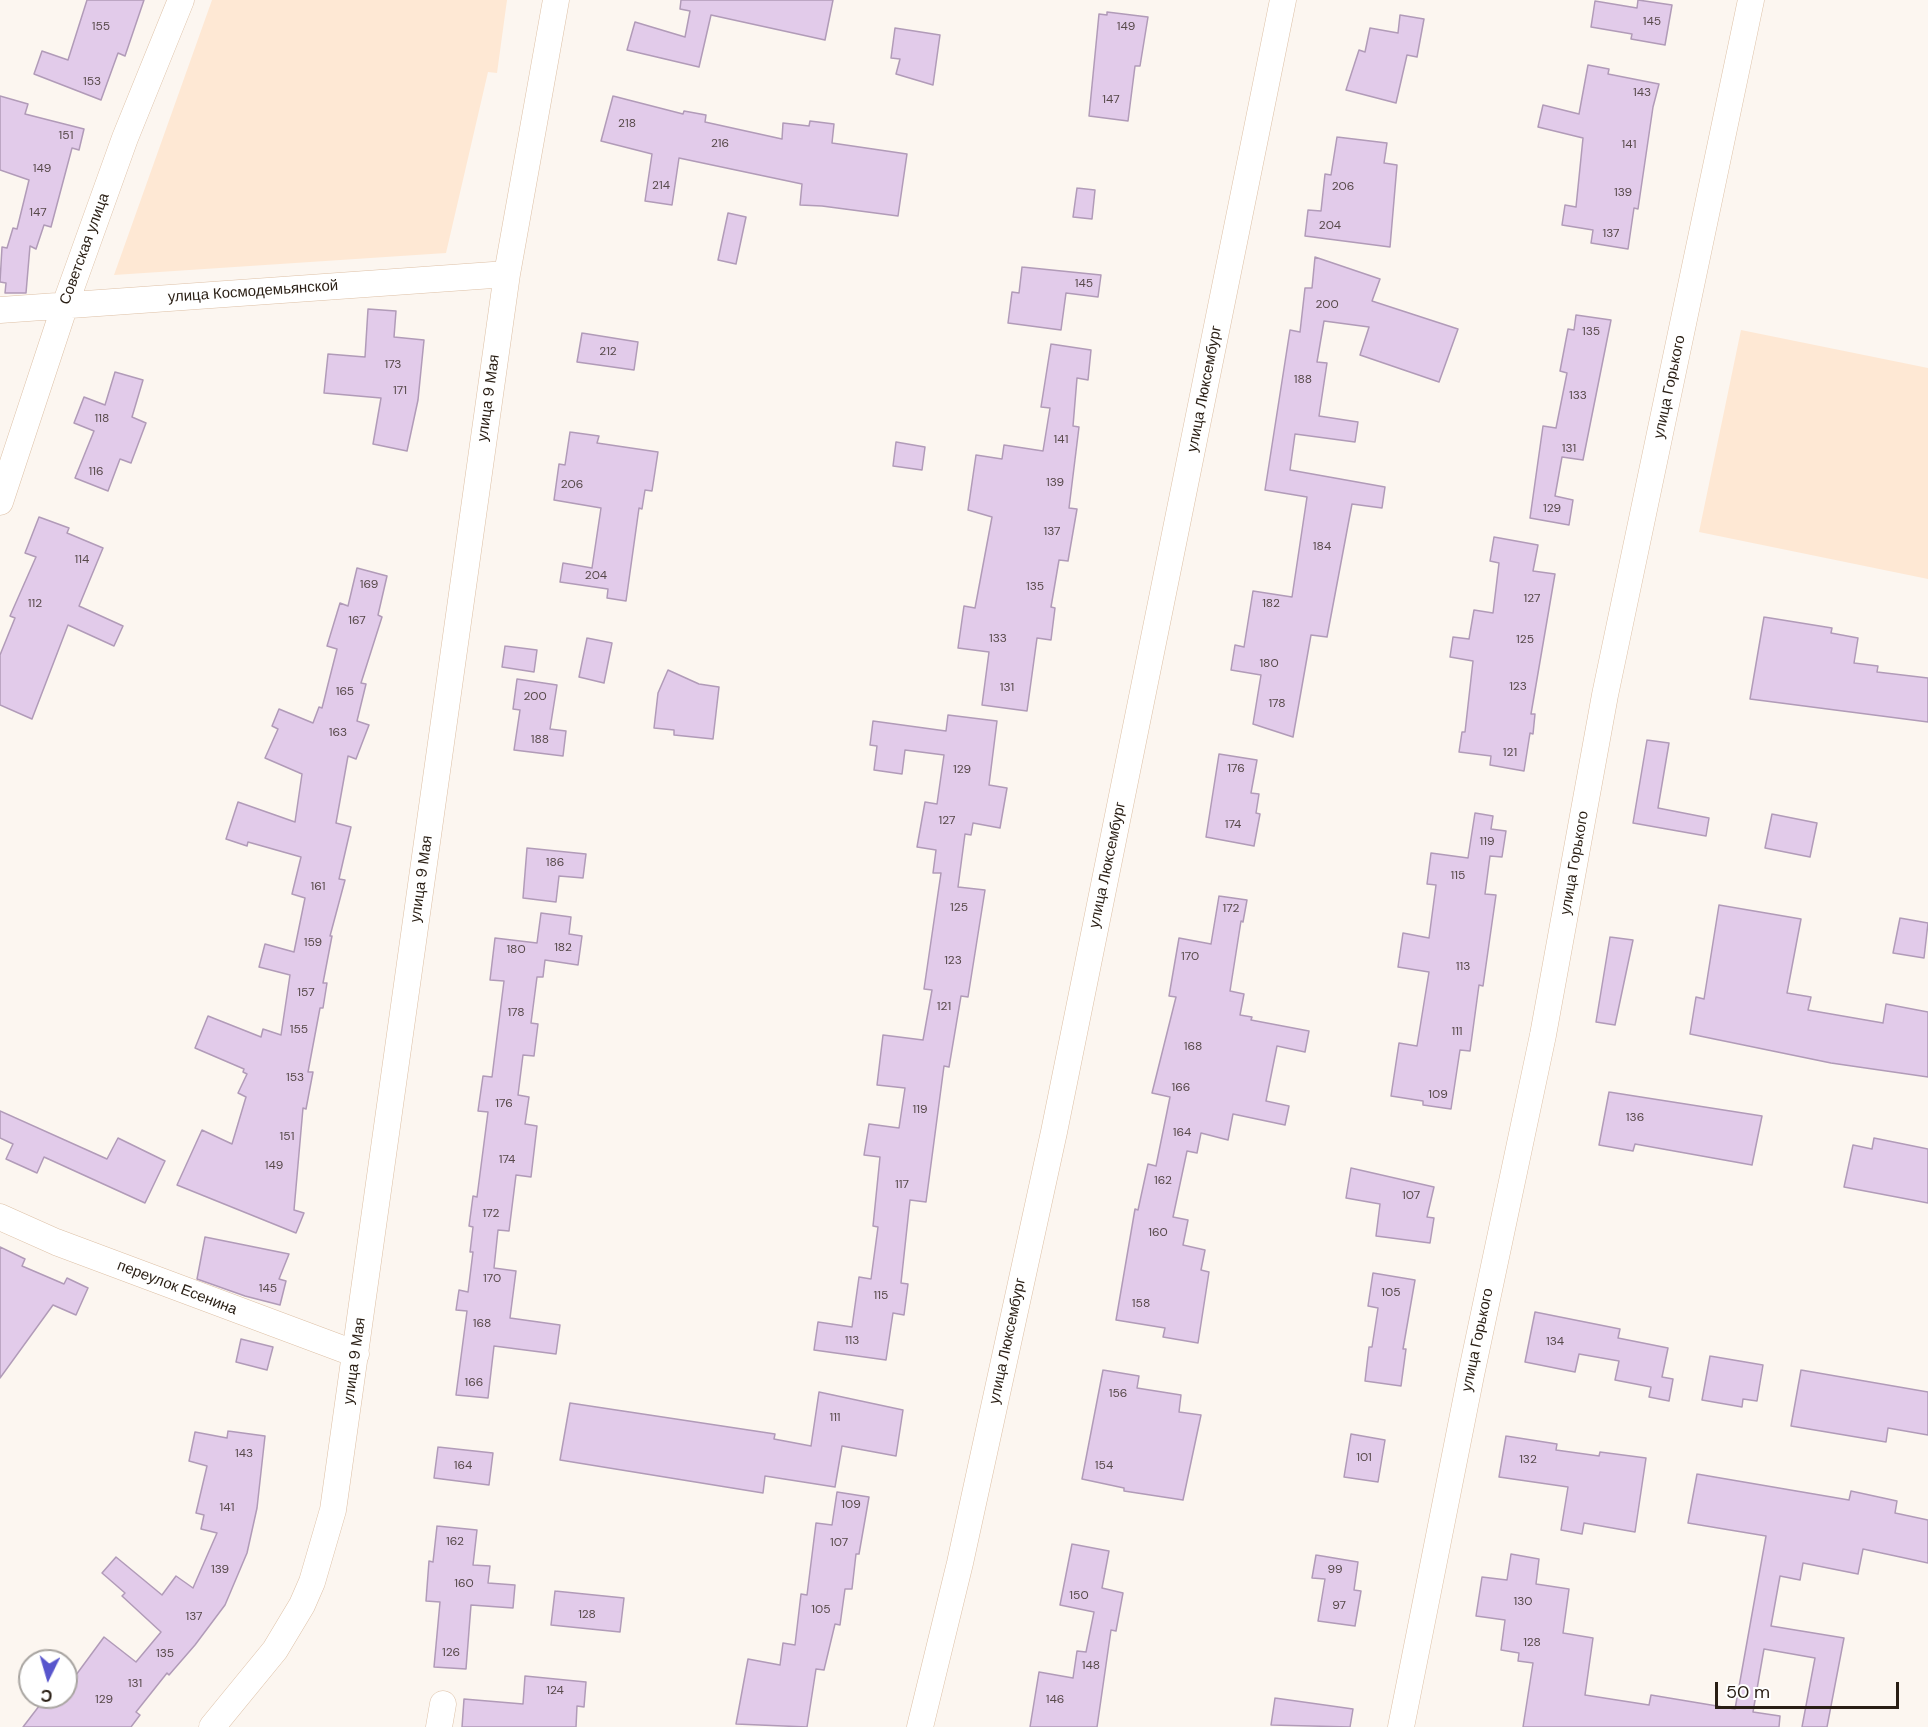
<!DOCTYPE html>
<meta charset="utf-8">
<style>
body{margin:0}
#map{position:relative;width:1928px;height:1727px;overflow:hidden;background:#fcf6f0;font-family:"DM Sans",sans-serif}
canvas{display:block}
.north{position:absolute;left:18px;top:1649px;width:60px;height:60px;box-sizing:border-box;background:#fff;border:2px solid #a9a5a1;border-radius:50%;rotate:185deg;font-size:16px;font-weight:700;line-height:24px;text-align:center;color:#291e14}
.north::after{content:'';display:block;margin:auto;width:21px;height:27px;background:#5855cc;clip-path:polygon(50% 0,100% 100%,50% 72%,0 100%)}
.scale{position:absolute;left:1715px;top:1682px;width:184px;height:27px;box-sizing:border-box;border:3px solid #291e14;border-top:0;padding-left:8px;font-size:18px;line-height:21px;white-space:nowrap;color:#291e14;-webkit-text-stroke:4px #fff;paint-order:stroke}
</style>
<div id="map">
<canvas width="1928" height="1727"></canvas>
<div class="north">С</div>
<div class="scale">50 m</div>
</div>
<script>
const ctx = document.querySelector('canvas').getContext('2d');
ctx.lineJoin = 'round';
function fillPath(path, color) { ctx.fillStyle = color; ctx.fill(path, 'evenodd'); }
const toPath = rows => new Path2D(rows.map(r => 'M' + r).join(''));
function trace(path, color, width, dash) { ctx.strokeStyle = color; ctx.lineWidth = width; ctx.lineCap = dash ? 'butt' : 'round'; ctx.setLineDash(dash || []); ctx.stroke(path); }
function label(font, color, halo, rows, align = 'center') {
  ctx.font = font + ' "DM Sans",sans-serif'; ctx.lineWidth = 4.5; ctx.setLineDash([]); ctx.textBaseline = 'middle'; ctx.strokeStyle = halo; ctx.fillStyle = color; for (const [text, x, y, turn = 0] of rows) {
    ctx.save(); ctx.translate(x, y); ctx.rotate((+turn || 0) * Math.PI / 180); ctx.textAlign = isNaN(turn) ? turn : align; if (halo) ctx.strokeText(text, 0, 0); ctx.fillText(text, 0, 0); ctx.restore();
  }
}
fillPath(toPath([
 [212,0,507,0,497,73,488,72,446,253,114,275],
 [1741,330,1928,368,1928,579,1699,532]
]), '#fee8d4');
const building = toPath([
 [87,0,144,0,125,56,118,53,101,100,34,74,42,51,68,60,87,0],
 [681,0,833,0,825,40,711,15,699,67,627,50,635,22,685,37,690,11,680,9,681,0],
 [1638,0,1672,5,1665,45,1631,39,1632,34,1591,27,1595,1,1637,8,1638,0],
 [1107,12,1148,17,1140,66,1135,66,1128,121,1089,116,1099,14,1107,15,1107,12],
 [1400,15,1424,19,1417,57,1407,55,1396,103,1346,90,1359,50,1365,52,1370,28,1398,33,1400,15],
 [895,28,940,35,933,85,896,74,900,59,891,58,895,28],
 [1588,65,1609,69,1608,74,1659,84,1653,107,1638,209,1634,208,1628,249,1591,243,1593,230,1562,225,1565,205,1576,207,1583,138,1538,127,1543,105,1579,114,1588,65],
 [0,96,28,104,25,114,84,129,79,150,72,148,51,227,44,225,36,249,30,246,26,293,5,293,6,283,0,282,2,247,7,248,13,228,17,229,29,180,0,170,0,96],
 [613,96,683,114,684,111,706,115,705,122,782,139,783,123,809,126,810,121,834,124,832,143,907,154,898,216,822,206,800,205,802,184,679,158,672,205,645,201,652,154,601,141,613,96],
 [1337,137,1387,143,1384,163,1397,165,1390,247,1305,236,1308,210,1321,211,1325,174,1331,175,1337,137],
 [1077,188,1095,190,1092,219,1073,217,1077,188],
 [728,213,746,217,736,264,718,260,728,213],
 [1315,257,1380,279,1372,301,1458,329,1439,382,1360,355,1369,327,1324,321,1317,362,1327,363,1319,416,1358,422,1355,442,1295,434,1290,470,1385,487,1382,508,1352,504,1327,637,1311,635,1293,737,1253,724,1261,675,1231,670,1235,645,1244,647,1253,591,1292,597,1307,497,1265,490,1290,330,1300,332,1305,288,1312,288,1315,257],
 [1022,267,1101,275,1098,297,1066,293,1061,330,1008,323,1012,292,1019,293,1022,267],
 [368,309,396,311,394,337,424,340,418,400,407,451,373,444,381,398,324,393,328,354,365,357,368,309],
 [1576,315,1611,320,1583,460,1562,457,1555,496,1573,500,1569,525,1530,518,1543,426,1556,428,1567,373,1560,371,1568,329,1574,330,1576,315],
 [582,333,638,342,634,370,577,362,582,333],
 [1051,344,1091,350,1088,380,1077,378,1073,426,1079,427,1069,508,1077,509,1068,561,1059,560,1051,607,1055,608,1051,640,1037,638,1027,711,982,705,989,652,958,648,964,606,975,608,992,517,968,510,976,455,1002,459,1004,445,1043,451,1050,408,1041,407,1051,344],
 [115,372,143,380,132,417,146,423,131,463,120,459,108,491,75,478,94,431,74,423,84,397,105,405,115,372],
 [570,432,599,436,597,443,658,452,652,491,645,490,642,509,639,508,626,601,607,598,608,589,560,582,563,563,592,568,601,508,554,500,559,464,565,465,570,432],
 [896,442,925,447,922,470,893,466,896,442],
 [39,517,69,528,67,533,103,548,79,606,123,626,114,646,68,625,32,719,0,705,0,655,15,618,10,616,36,557,25,553,39,517],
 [1494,537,1538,545,1533,571,1555,574,1531,714,1535,714,1533,734,1530,733,1524,771,1490,765,1491,756,1459,752,1462,732,1465,732,1473,661,1450,657,1453,637,1469,639,1474,610,1493,613,1499,563,1490,561,1494,537],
 [357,568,387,576,378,615,382,617,361,683,366,684,357,721,369,725,356,759,348,756,336,823,351,827,339,879,345,880,330,936,332,936,323,983,327,983,323,1008,320,1008,308,1072,313,1072,306,1109,303,1108,294,1210,304,1213,296,1233,177,1185,202,1130,232,1144,246,1097,238,1093,247,1074,243,1072,244,1069,195,1048,208,1016,261,1037,263,1029,281,1035,290,975,259,967,265,944,294,952,305,898,292,894,301,857,248,842,247,846,226,839,238,802,295,822,302,774,265,758,278,729,272,726,279,709,313,723,319,707,322,708,337,649,327,646,340,603,348,606,357,568],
 [1764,617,1832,628,1831,633,1858,638,1854,663,1878,666,1877,672,1928,678,1928,722,1750,699,1764,617],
 [587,638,612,643,604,683,579,677,587,638],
 [505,646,537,650,534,672,502,667,505,646],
 [668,670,699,684,719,687,713,739,674,735,674,730,654,728,658,693,668,670],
 [517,679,557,685,550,729,566,731,563,756,514,750,520,710,513,709,517,679],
 [948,715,997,721,989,785,1007,788,1000,828,973,823,971,835,965,834,958,887,985,890,968,997,961,996,949,1067,944,1066,926,1202,910,1200,901,1283,908,1284,904,1315,893,1313,886,1360,814,1350,818,1322,852,1327,859,1277,871,1279,878,1227,873,1226,880,1157,864,1155,869,1124,899,1128,905,1088,877,1085,883,1035,923,1040,932,990,924,989,941,873,933,873,936,850,917,847,925,802,937,804,944,755,905,750,902,774,874,770,877,746,870,745,873,721,946,731,948,715],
 [1647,740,1669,743,1658,808,1709,818,1706,836,1633,823,1647,740],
 [1219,754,1257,760,1251,793,1259,794,1256,813,1260,814,1254,846,1206,837,1219,754],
 [1475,813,1493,816,1491,829,1506,831,1502,857,1490,856,1485,894,1496,895,1483,986,1479,985,1470,1051,1460,1050,1451,1109,1423,1105,1423,1101,1391,1096,1399,1043,1417,1046,1429,972,1398,967,1403,933,1429,938,1436,885,1427,884,1431,853,1468,858,1475,813],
 [1772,814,1817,823,1810,857,1765,848,1772,814],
 [527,848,586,854,583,878,559,876,556,902,523,898,527,848],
 [1219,896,1247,900,1243,922,1241,921,1230,991,1244,994,1240,1015,1252,1017,1251,1020,1309,1031,1305,1052,1277,1046,1266,1101,1289,1106,1285,1125,1233,1114,1228,1140,1201,1133,1197,1153,1187,1151,1173,1217,1188,1220,1183,1245,1205,1250,1201,1270,1209,1272,1198,1343,1163,1337,1165,1328,1116,1320,1135,1209,1138,1210,1148,1164,1156,1166,1170,1097,1152,1093,1176,997,1169,996,1179,938,1211,944,1219,896],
 [1719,905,1801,919,1787,993,1811,997,1808,1010,1883,1023,1886,1004,1928,1012,1928,1077,1831,1063,1690,1034,1696,997,1704,999,1719,905],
 [541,913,571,917,569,934,582,936,578,965,545,960,543,977,537,977,531,1023,538,1024,534,1056,523,1055,518,1095,529,1097,525,1124,537,1126,531,1177,516,1175,509,1231,498,1230,494,1268,516,1271,510,1318,560,1325,556,1354,494,1346,488,1398,456,1395,467,1311,456,1310,459,1290,468,1292,473,1252,470,1252,473,1227,469,1226,473,1196,477,1197,488,1112,478,1111,483,1076,492,1077,504,981,490,980,495,938,537,943,541,913],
 [1900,918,1928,923,1924,958,1893,953,1900,918],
 [1610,937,1633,940,1615,1025,1596,1022,1610,937],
 [1609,1092,1762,1116,1752,1165,1635,1144,1633,1151,1599,1145,1609,1092],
 [0,1111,107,1159,118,1138,165,1161,145,1203,44,1157,37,1173,6,1159,13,1144,0,1138,0,1111],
 [1874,1138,1928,1149,1928,1203,1844,1187,1853,1145,1872,1149,1874,1138],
 [1351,1168,1434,1187,1427,1217,1434,1218,1430,1243,1376,1236,1380,1204,1346,1198,1351,1168],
 [205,1237,289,1254,279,1279,286,1281,280,1305,245,1296,197,1279,205,1237],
 [0,1247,25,1259,22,1266,64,1284,67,1278,88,1288,76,1315,53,1305,0,1378,0,1247],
 [1373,1273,1415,1280,1403,1349,1406,1349,1401,1386,1365,1381,1369,1347,1372,1347,1378,1308,1368,1306,1373,1273],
 [1535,1312,1620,1329,1618,1338,1668,1348,1662,1377,1673,1379,1669,1401,1649,1397,1651,1387,1615,1380,1619,1361,1579,1354,1575,1372,1525,1362,1535,1312],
 [241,1339,273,1347,267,1370,236,1362,241,1339],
 [1710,1356,1763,1365,1757,1401,1743,1399,1742,1407,1702,1400,1710,1356],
 [1103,1370,1139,1376,1137,1388,1181,1395,1179,1412,1201,1415,1183,1500,1124,1491,1124,1488,1082,1479,1103,1370],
 [1801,1370,1928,1392,1928,1435,1888,1428,1886,1442,1791,1426,1801,1370],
 [819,1392,903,1410,896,1456,842,1446,835,1487,765,1476,763,1493,560,1460,570,1403,775,1434,774,1439,811,1446,819,1392],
 [228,1431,265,1436,257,1508,247,1553,225,1605,195,1645,169,1675,167,1673,136,1712,140,1715,131,1727,23,1727,46,1697,66,1697,66,1667,76,1675,104,1637,136,1662,161,1632,122,1596,125,1593,102,1573,116,1557,162,1595,176,1576,193,1588,217,1533,201,1529,204,1515,196,1513,207,1466,189,1461,195,1432,227,1438,228,1431],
 [1351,1434,1385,1440,1378,1482,1344,1477,1351,1434],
 [1506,1436,1557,1444,1556,1450,1599,1456,1600,1452,1646,1458,1635,1532,1584,1523,1582,1534,1561,1530,1568,1487,1499,1477,1506,1436],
 [438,1447,493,1453,489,1485,434,1478,438,1447],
 [1697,1474,1849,1500,1851,1491,1897,1501,1895,1513,1928,1520,1928,1563,1863,1549,1858,1574,1803,1563,1800,1580,1780,1576,1771,1626,1844,1638,1827,1727,1802,1727,1815,1658,1764,1649,1753,1712,1780,1716,1779,1727,1523,1727,1533,1663,1518,1661,1519,1653,1501,1650,1505,1620,1476,1616,1482,1577,1507,1580,1511,1554,1539,1559,1536,1584,1569,1589,1563,1633,1593,1638,1585,1695,1649,1705,1651,1695,1735,1709,1766,1536,1688,1523,1697,1474],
 [837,1492,869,1497,859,1554,856,1554,852,1589,845,1589,840,1625,835,1624,824,1670,816,1669,807,1727,736,1724,748,1659,780,1665,783,1643,795,1645,801,1594,807,1595,816,1523,832,1525,837,1492],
 [437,1526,477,1530,473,1565,490,1566,488,1583,515,1585,513,1608,471,1605,466,1669,434,1667,440,1602,426,1601,429,1561,433,1562,437,1526],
 [1072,1544,1109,1551,1102,1588,1123,1593,1116,1631,1111,1630,1097,1727,1030,1727,1039,1672,1073,1678,1077,1651,1086,1652,1094,1612,1060,1605,1072,1544],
 [1316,1555,1358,1562,1354,1590,1361,1591,1355,1626,1318,1621,1325,1579,1312,1578,1316,1555],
 [555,1591,624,1598,620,1632,551,1625,555,1591],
 [525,1676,586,1682,584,1707,577,1706,576,1727,462,1727,464,1699,523,1704,525,1676],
 [1275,1698,1353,1709,1350,1727,1271,1725,1275,1698]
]);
fillPath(building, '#e2cbea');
trace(building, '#b19bb8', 1.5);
const minor = toPath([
 [0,310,507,274],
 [0,502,65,305,125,138,181,0],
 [0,1217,56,1242,356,1354],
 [212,1727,275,1650,302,1605,312,1582,333,1510,507,274,556,0],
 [439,1727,443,1704],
 [920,1727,960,1563,1054,1132,1283,0],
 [1401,1727,1471,1375,1543,1035,1605,695,1751,0]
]);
trace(minor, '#ddc0a6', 27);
trace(minor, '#fff', 26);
label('12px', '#57494a', null, [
 ["145",1652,22],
 ["155",101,27],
 ["149",1126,27],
 ["153",92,82],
 ["143",1642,93],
 ["147",1111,100],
 ["218",627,124],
 ["151",66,136],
 ["216",720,144],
 ["141",1629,145],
 ["149",42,169],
 ["214",661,186],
 ["206",1343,187],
 ["139",1623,193],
 ["147",38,213],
 ["204",1330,226],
 ["137",1611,234],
 ["145",1084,284],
 ["200",1327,305],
 ["135",1591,332],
 ["212",608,352],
 ["173",393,365],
 ["188",1303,380],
 ["171",400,391],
 ["133",1578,396],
 ["118",102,419],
 ["141",1061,440],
 ["131",1569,449],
 ["116",96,472],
 ["139",1055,483],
 ["206",572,485],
 ["129",1552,509],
 ["137",1052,532],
 ["184",1322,547],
 ["114",82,560],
 ["204",596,576],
 ["169",369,585],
 ["135",1035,587],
 ["127",1532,599],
 ["112",35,604],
 ["182",1271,604],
 ["167",357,621],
 ["133",998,639],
 ["125",1525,640],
 ["180",1269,664],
 ["123",1518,687],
 ["131",1007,688],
 ["165",345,692],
 ["200",535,697],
 ["178",1277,704],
 ["163",338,733],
 ["188",540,740],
 ["121",1510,753],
 ["176",1236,769],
 ["129",962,770],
 ["127",947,821],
 ["174",1233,825],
 ["119",1487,842],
 ["186",555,863],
 ["115",1458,876],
 ["161",318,887],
 ["125",959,908],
 ["172",1231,909],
 ["159",313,943],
 ["182",563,948],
 ["180",516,950],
 ["170",1190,957],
 ["123",953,961],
 ["113",1463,967],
 ["157",306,993],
 ["121",944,1007],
 ["178",516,1013],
 ["155",299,1030],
 ["111",1457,1032],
 ["168",1193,1047],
 ["153",295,1078],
 ["166",1181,1088],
 ["109",1438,1095],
 ["176",504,1104],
 ["119",920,1110],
 ["136",1635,1118],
 ["164",1182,1133],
 ["151",287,1137],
 ["174",507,1160],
 ["149",274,1166],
 ["162",1163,1181],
 ["117",902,1185],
 ["107",1411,1196],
 ["172",491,1214],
 ["160",1158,1233],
 ["170",492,1279],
 ["145",268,1289],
 ["105",1391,1293],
 ["115",881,1296],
 ["158",1141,1304],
 ["168",482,1324],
 ["113",852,1341],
 ["134",1555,1342],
 ["166",474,1383],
 ["156",1118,1394],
 ["111",835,1418],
 ["143",244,1454],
 ["101",1364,1458],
 ["132",1528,1460],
 ["164",463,1466],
 ["154",1104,1466],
 ["109",851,1505],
 ["141",227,1508],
 ["162",455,1542],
 ["107",839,1543],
 ["139",220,1570],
 ["99",1335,1570],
 ["160",464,1584],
 ["150",1079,1596],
 ["130",1523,1602],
 ["97",1339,1606],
 ["105",821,1610],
 ["128",587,1615],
 ["137",194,1617],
 ["128",1532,1643],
 ["126",451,1653],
 ["135",165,1654],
 ["148",1091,1666],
 ["131",135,1684],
 ["124",555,1691],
 ["129",104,1700],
 ["146",1055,1700]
]);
label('15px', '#291e14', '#fff', [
 ["Советская улица",85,249,-70],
 ["улица Космодемьянской",253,292,-4],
 ["улица Горького",1670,387,-78],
 ["улица Люксембург",1205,389,-79],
 ["улица 9 Мая",489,398,-82],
 ["улица Горького",1575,863,-80],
 ["улица Люксембург",1108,865,-78],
 ["улица 9 Мая",422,879,-82],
 ["переулок Есенина",177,1288,21],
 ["улица Горького",1478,1340,-78],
 ["улица Люксембург",1008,1341,-78],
 ["улица 9 Мая",355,1361,-82]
]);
</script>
